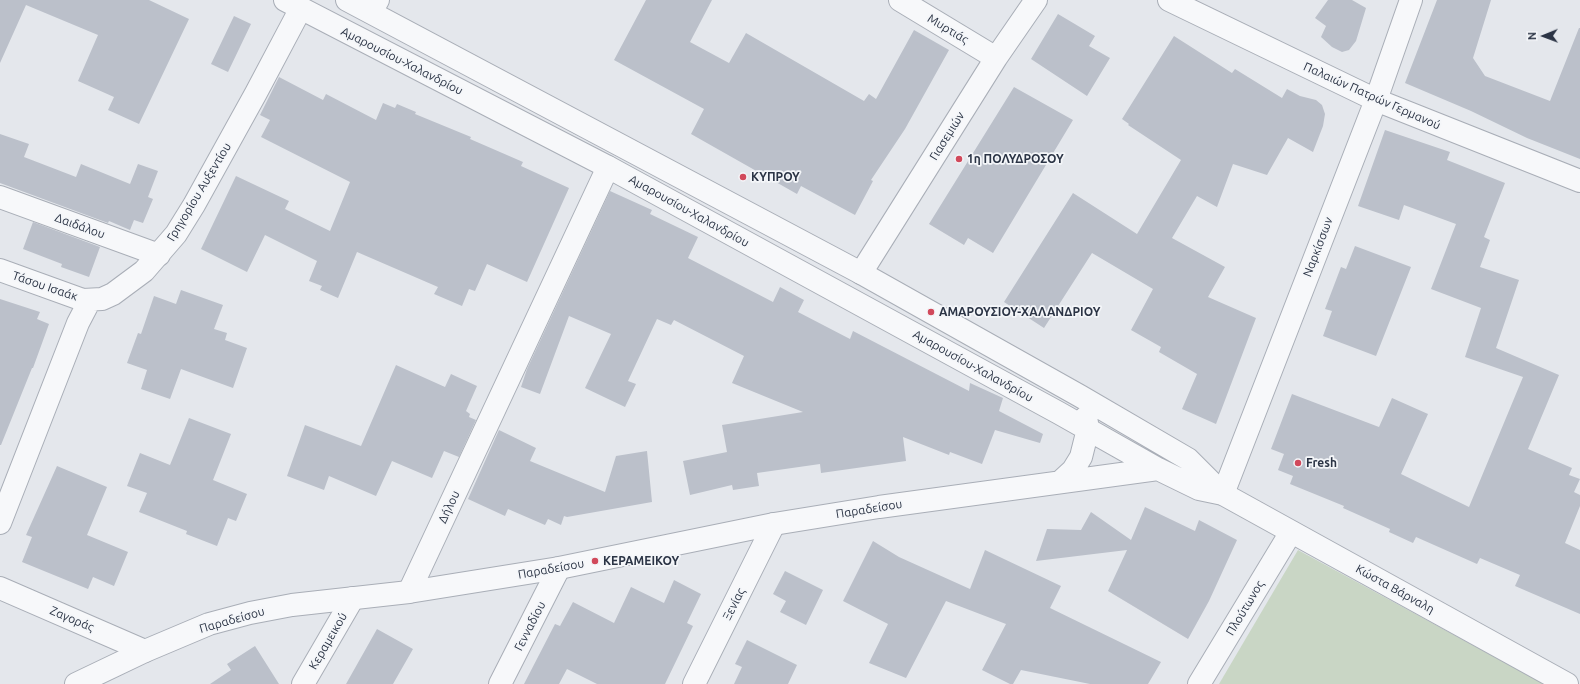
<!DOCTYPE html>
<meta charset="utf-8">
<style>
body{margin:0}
#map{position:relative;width:1580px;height:684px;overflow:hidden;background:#e4e7ec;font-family:Ubuntu,sans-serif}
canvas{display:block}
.north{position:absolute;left:1524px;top:16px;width:40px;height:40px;-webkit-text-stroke:3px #f4f6f9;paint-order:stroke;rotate:269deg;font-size:11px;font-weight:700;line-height:16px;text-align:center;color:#2b3445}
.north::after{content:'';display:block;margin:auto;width:14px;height:18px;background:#2b3445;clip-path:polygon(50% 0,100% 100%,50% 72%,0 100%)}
</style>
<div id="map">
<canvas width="1580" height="684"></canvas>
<div class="north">N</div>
</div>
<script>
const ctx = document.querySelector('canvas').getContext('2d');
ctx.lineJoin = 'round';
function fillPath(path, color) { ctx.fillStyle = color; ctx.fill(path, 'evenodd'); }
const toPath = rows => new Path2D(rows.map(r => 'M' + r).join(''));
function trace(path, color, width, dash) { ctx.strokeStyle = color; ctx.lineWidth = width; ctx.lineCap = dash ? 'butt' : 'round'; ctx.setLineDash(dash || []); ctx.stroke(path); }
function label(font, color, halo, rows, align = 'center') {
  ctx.font = font + ' Ubuntu,sans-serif'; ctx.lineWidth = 3.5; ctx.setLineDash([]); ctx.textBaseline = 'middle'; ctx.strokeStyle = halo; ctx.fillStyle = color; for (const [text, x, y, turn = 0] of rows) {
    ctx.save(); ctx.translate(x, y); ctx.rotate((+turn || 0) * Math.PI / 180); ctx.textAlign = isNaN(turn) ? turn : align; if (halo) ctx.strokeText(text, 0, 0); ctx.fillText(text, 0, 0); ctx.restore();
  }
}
fillPath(toPath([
 [1298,550,1544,684,1219,684]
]), '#c9d6c5');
fillPath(toPath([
 [0,0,149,0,189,19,139,124,108,110,114,97,78,81,98,35,26,5,0,63],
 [646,0,712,0,690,42,729,63,746,33,864,101,869,94,876,99,914,30,949,50,905,129,871,180,873,181,855,215,801,186,797,194,691,134,704,109,614,60],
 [1328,0,1352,0,1366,8,1356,41,1349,50,1342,52,1332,47,1321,37,1326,26,1315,18],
 [1437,0,1491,0,1473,58,1485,76,1550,101,1579,28,1580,28,1580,159,1527,138,1471,111,1405,83],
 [1058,14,1095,36,1089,46,1110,58,1087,96,1031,59],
 [234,16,251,24,228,72,211,64],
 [1174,36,1232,73,1235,69,1282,98,1287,89,1300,96,1316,100,1322,105,1325,114,1323,126,1313,152,1288,138,1267,175,1233,164,1217,207,1197,196,1172,238,1225,267,1208,297,1256,318,1216,424,1182,409,1197,374,1159,352,1161,347,1131,330,1153,289,1092,253,1044,328,1004,302,1073,193,1137,234,1181,160,1128,125,1129,124,1122,119],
 [279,77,323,100,326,94,376,120,383,103,395,108,397,104,416,112,415,114,471,137,470,139,523,162,521,166,569,188,527,282,487,264,475,291,469,289,462,306,434,294,438,287,357,252,338,298,320,290,322,286,309,281,317,261,265,235,247,272,201,249,236,176,289,201,285,209,330,231,350,182,261,137,270,120,260,115],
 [1014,87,1073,120,993,253,968,238,964,245,929,224],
 [1385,130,1450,152,1447,160,1505,183,1484,237,1490,240,1480,267,1519,280,1496,348,1559,375,1528,449,1572,468,1569,475,1580,479,1574,492,1580,495,1580,506,1565,543,1580,550,1580,614,1515,586,1520,575,1480,558,1477,564,1416,537,1413,543,1389,532,1390,529,1343,508,1344,506,1290,484,1293,476,1278,470,1284,454,1271,449,1292,394,1379,427,1392,398,1428,414,1401,474,1469,507,1523,377,1465,357,1481,308,1431,289,1456,224,1404,205,1399,220,1358,206],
 [0,134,29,144,24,157,76,177,81,164,130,184,138,164,158,171,148,197,153,199,143,223,134,220,130,230,109,221,108,223,0,183],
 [610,191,652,210,650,214,698,237,688,258,773,302,780,287,804,300,798,312,850,339,853,331,969,391,970,383,1003,398,999,411,1043,434,1040,443,995,430,982,464,950,452,949,455,903,437,906,461,821,473,820,464,757,473,759,486,733,490,732,485,690,495,683,461,727,452,722,425,803,412,732,383,744,356,674,320,671,325,657,319,628,381,636,384,625,407,585,388,611,334,569,316,540,394,521,387,527,369],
 [33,222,100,247,89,277,61,267,62,264,23,249],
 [1355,246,1411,267,1376,356,1323,336,1332,311,1325,309,1341,267,1346,269],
 [181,290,223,305,214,329,227,333,225,340,247,348,233,388,181,369,170,399,141,389,147,370,127,363,138,333,141,334,154,296,176,304],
 [0,299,40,312,37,319,49,324,33,368,32,368,1,445,0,445],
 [396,365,445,387,451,374,477,386,466,411,470,414,469,417,476,420,459,457,444,451,432,478,392,461,376,496,329,476,324,490,287,476,305,425,361,446],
 [189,418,231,434,213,480,247,494,236,521,228,518,217,546,186,534,187,531,139,512,147,493,127,486,140,453,170,465],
 [499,430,536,448,530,461,605,492,616,456,647,451,652,502,567,517,564,516,561,525,548,519,545,525,508,509,505,516,468,499],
 [57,466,107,487,87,535,128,552,114,586,93,577,88,589,22,562,32,537,26,535],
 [1145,507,1195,531,1199,520,1237,540,1209,601,1188,639,1108,591,1127,550,1036,561,1047,529,1081,530,1091,512,1131,540],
 [873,541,899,557,970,589,985,550,1061,586,1050,608,1161,662,1148,684,1090,684,1021,670,1013,684,1010,684,982,670,1006,624,946,601,906,678,869,663,888,624,843,601],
 [785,571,823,590,806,625,780,612,786,601,773,594],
 [674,580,701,594,687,623,693,626,665,684,597,684,567,669,559,684,524,684,555,624,560,626,573,602,614,623,631,587,664,603],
 [377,629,413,649,393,684,346,684],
 [747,640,797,665,788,684,734,684,742,667,735,664],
 [255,646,279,684,210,684,231,670,227,664]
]), '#bbc0ca');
const minor = toPath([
 [900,0,996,58],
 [1169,0,1376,100,1580,181],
 [371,12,378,0],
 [0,197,159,255],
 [0,270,83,300,102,299,113,294,144,271,176,234,194,205,256,93,301,8],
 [861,273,996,58,1036,0],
 [1223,494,1376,100,1411,0],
 [0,523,78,323,90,300],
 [0,588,145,651],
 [409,592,608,167],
 [303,684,353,598],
 [500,684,559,568],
 [694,684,774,524],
 [1199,684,1291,532]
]);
const tertiary = toPath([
 [285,0,608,167,1059,413,1158,469,1199,489,1223,494],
 [347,0,861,273,1080,396,1188,459,1223,494,1567,684],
 [1060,482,1073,470,1081,457,1088,429,1086,417],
 [76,684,145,651,209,624,250,613,292,605,409,592,559,568,774,524,879,507,1158,469]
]);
trace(minor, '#a9aeb7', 24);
trace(tertiary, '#a9aeb7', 24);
trace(minor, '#f7f8fa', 22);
trace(tertiary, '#f7f8fa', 22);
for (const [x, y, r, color] of [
 [959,159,4,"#d1495b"],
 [743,177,4,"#d1495b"],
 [931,312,4,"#d1495b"],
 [1298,463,4,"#d1495b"],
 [595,561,4,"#d1495b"]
]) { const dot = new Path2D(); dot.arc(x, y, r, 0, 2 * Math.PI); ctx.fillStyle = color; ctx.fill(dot); trace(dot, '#f4f6f9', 1.5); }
label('12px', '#2b3445', '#f4f6f9', [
 ["Μυρτιάς",948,29,31],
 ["Αμαρουσίου-Χαλανδρίου",402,61,27],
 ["Παλαιών Πατρών Γερμανού",1372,96,24],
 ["Γιασεμιών",947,136,-58],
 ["Γρηγορίου Αυξεντίου",199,192,-59],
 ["Αμαρουσίου-Χαλανδρίου",689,211,29],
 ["Δαιδάλου",80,226,20],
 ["Ναρκίσσων",1318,247,-69],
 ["Τάσου Ισαάκ",45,286,19],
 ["Αμαρουσίου-Χαλανδρίου",973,366,29],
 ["Δήλου",449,507,-65],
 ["Παραδείσου",869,509,-9],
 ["Παραδείσου",551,569,-10],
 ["Κώστα Βάρναλη",1395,589,29],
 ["Ξενίας",734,604,-63],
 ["Πλούτωνος",1245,608,-59],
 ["Ζαγοράς",72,619,23],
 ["Παραδείσου",232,620,-16],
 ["Γενναδίου",530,626,-63],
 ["Κεραμεικού",328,641,-60]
]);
label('bold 12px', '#2b3445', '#f4f6f9', [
 ["1η ΠΟΛΥΔΡΟΣΟΥ",967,159],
 ["ΚΥΠΡΟΥ",751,177],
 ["ΑΜΑΡΟΥΣΙΟΥ-ΧΑΛΑΝΔΡΙΟΥ",939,312],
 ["Fresh",1306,463],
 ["ΚΕΡΑΜΕΙΚΟΥ",603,561]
], 'left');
</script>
